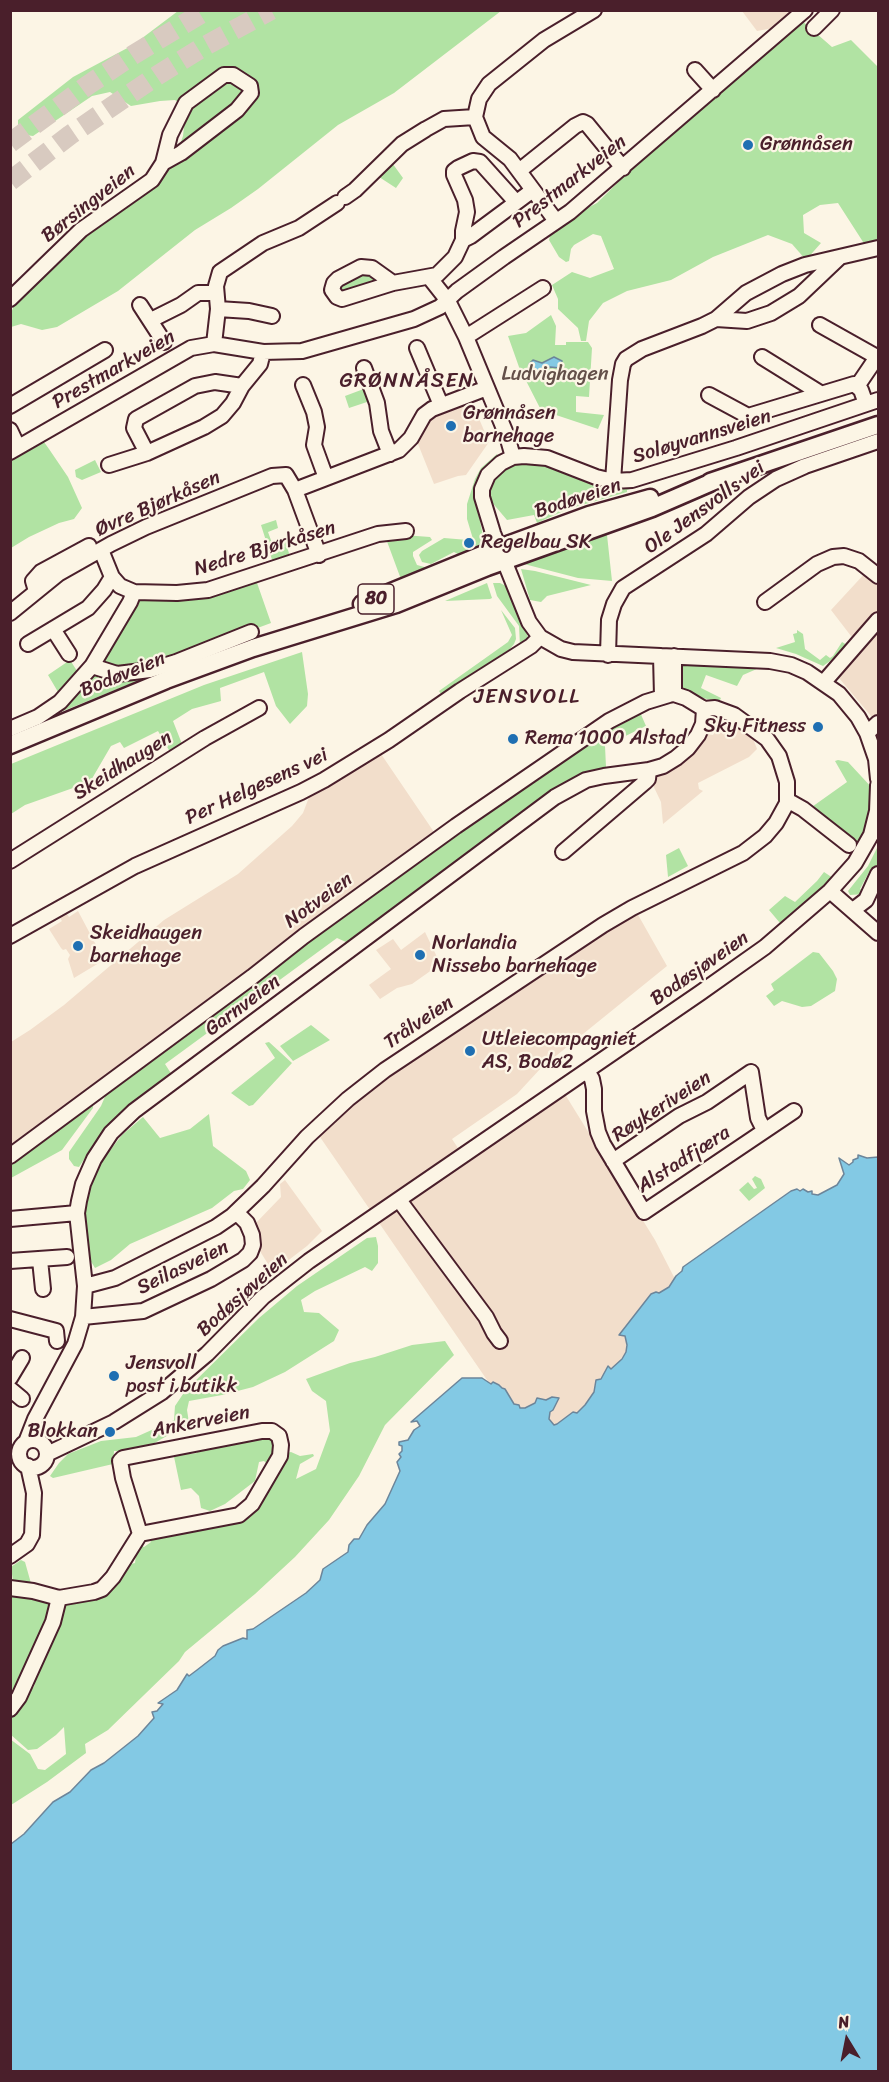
<!DOCTYPE html>
<meta charset="utf-8">
<style>
body{margin:0}
#map{position:relative;width:889px;height:2082px;overflow:hidden;background:#fcf5e5;font-family:Sriracha,sans-serif}
canvas{display:block}
.frame{position:absolute;inset:0;border:12px solid #4a1f2b;pointer-events:none}
.north{position:absolute;left:817px;top:2010px;width:60px;height:60px;-webkit-text-stroke:4px #fcf5e5;paint-order:stroke;rotate:350deg;font-size:16px;font-weight:700;line-height:24px;text-align:center;color:#4a1f2b}
.north::after{content:'';display:block;margin:auto;width:21px;height:27px;background:#4a1f2b;clip-path:polygon(50% 0,100% 100%,50% 72%,0 100%)}
</style>
<div id="map">
<canvas width="889" height="2082"></canvas>
<div class="frame"></div>
<div class="north">N</div>
</div>
<script>
const ctx = document.querySelector('canvas').getContext('2d');
ctx.lineJoin = 'round';
function fillPath(path, color) { ctx.fillStyle = color; ctx.fill(path, 'evenodd'); }
const toPath = rows => new Path2D(rows.map(r => 'M' + r).join(''));
function trace(path, color, width, dash) { ctx.strokeStyle = color; ctx.lineWidth = width; ctx.lineCap = dash ? 'butt' : 'round'; ctx.setLineDash(dash || []); ctx.stroke(path); }
function label(font, color, halo, rows, align = 'center') {
  ctx.font = font + ' Sriracha,sans-serif'; ctx.lineWidth = 4.5; ctx.setLineDash([]); ctx.textBaseline = 'middle'; ctx.strokeStyle = halo; ctx.fillStyle = color; for (const [text, x, y, turn = 0] of rows) {
    ctx.save(); ctx.translate(x, y); ctx.rotate((+turn || 0) * Math.PI / 180); ctx.textAlign = isNaN(turn) ? turn : align; if (halo) ctx.strokeText(text, 0, 0); ctx.fillText(text, 0, 0); ctx.restore();
  }
}
fillPath(toPath([
 [742,11,796,11,773,28,757,31],
 [471,400,489,442,466,475,458,476,434,484,416,439,426,424,436,415],
 [867,571,878,581,878,729,871,716,839,678,839,673,861,649,831,610],
 [731,724,752,736,757,749,749,757,698,783,699,789,703,791,663,824,661,802,651,781,693,751,704,742,708,734,713,735,717,728],
 [379,751,436,835,11,1151,11,1042,30,1030,64,1005,164,920,238,874,292,826,303,813,311,792],
 [65,911,69,917,78,911,104,960,74,978,68,959,70,955,66,949,63,950,61,948,49,929,62,921,58,915],
 [637,913,667,966,541,1068,517,1094,452,1139,458,1148,558,1083,655,1240,675,1279,669,1287,650,1297,644,1305,641,1306,630,1322,625,1326,622,1333,626,1338,626,1352,615,1367,610,1369,608,1366,594,1393,585,1405,577,1413,554,1425,549,1419,550,1412,553,1410,559,1399,551,1398,546,1400,535,1400,535,1403,525,1408,519,1408,514,1404,505,1389,491,1384,487,1380,320,1137,325,1126,388,1070,612,923],
 [425,932,438,959,436,967,412,984,397,988,380,999,369,985,391,969,376,950,393,939,401,950],
 [285,1180,322,1231,307,1246,273,1272,258,1248,253,1226,281,1197,280,1184]
]), '#f2decb');
fillPath(toPath([
 [178,11,501,11,394,93,338,125,258,189,231,208,195,230,118,291,57,327,42,330,21,324,11,327,11,313,17,298,82,233,156,180,177,161,178,150,183,136,185,118,183,106,175,100,160,101,131,106,110,92,92,96,33,136,18,134,18,120,73,77,133,45],
 [801,20,832,47,851,40,878,67,878,242,865,245,838,203,820,205,803,215,804,233,821,243,806,260,792,244,768,235,713,257,671,280,627,291,603,303,589,321,586,341,581,341,578,328,558,309,558,299,552,285,572,272,590,278,614,269,601,236,593,234,574,245,571,249,569,261,566,262,559,257,549,240,551,231,574,215,597,203,655,146],
 [390,160,403,178,396,188,376,175],
 [367,272,382,281,343,293,341,291,341,288,358,274],
 [551,315,556,326,555,345,566,345,566,342,588,342,592,348,589,397,576,396,576,412,604,415,598,429,541,410,519,367,508,336,526,333],
 [369,387,373,400,349,408,345,396],
 [37,441,44,442,49,449,68,477,82,508,74,519,59,523,29,537,11,548,11,456],
 [497,454,498,458,490,463,479,477,477,484,475,496,484,541,476,549,467,519,467,504,475,479,481,468],
 [95,460,101,472,82,480,76,477,75,470],
 [523,462,535,462,633,483,634,488,627,490,627,492,568,509,537,523,534,515,507,520,490,500,490,487,500,471,514,464],
 [276,520,278,528,268,532,272,543,285,540,291,560,274,566,261,525],
 [390,534,430,537,432,540,413,552,413,556,417,565,428,568,402,582,385,536],
 [607,535,612,581,578,578,524,564,526,560,571,543],
 [444,538,468,540,473,550,458,554,454,552,431,564,422,562,419,555,422,551],
 [521,569,535,571,591,585,547,596,541,602,530,600],
 [256,580,271,623,166,662,122,671,97,663,135,596],
 [487,583,492,598,490,599,445,601],
 [493,583,500,583,508,587,525,627,528,638,520,646,519,626,497,596],
 [501,610,515,628,516,639,514,644,509,650,441,694,439,691,508,642,512,635],
 [797,630,803,634,805,649,820,660,826,655,830,658,833,656,842,642,847,645,830,661,823,666,796,654,776,648,795,642,793,634,797,633],
 [302,652,308,694,307,706,290,724,276,706,264,672,220,688,221,701,192,709,173,721,182,744,170,752,158,731,124,748,120,742,111,746,90,782,25,805,11,814,11,764,204,685],
 [70,660,79,674,61,697,48,675],
 [686,663,739,667,757,664,759,668,743,675,737,686,706,675,701,688,721,698,719,702,699,697,681,689,679,684,680,669],
 [91,674,150,676,48,717],
 [639,710,646,726,605,746,606,767,582,773,549,793,469,853,396,905,352,940,346,942,337,938,165,1064,172,1075,105,1128,79,1167,74,1166,69,1159,69,1152,101,1106,107,1092,429,852,573,751],
 [838,760,848,762,874,790,868,831,859,849,809,809,847,782,835,761],
 [878,846,878,864,876,871,869,872,860,889,866,891,864,894,850,895,848,891,868,866],
 [679,848,688,866,668,877,666,855],
 [824,872,833,878,780,923,769,910,785,896,795,902,817,881],
 [813,952,819,953,833,971,837,979,835,991,811,1006,802,1007,782,1001,774,1006,766,996,774,990,771,984],
 [311,1025,330,1040,293,1061,280,1046],
 [269,1042,292,1063,253,1105,249,1106,231,1093,275,1058,265,1043],
 [93,1103,93,1108,62,1150,11,1178,11,1162,39,1144],
 [209,1114,213,1146,246,1171,250,1180,243,1189,234,1191,212,1208,130,1244,111,1260,95,1268,87,1255,84,1208,91,1183,101,1162,122,1135,143,1117,160,1138,190,1129],
 [755,1176,761,1179,765,1188,749,1201,739,1190,748,1182,754,1189,757,1188,752,1179],
 [376,1237,378,1246,378,1263,372,1271,365,1267,315,1291,301,1300,304,1312,319,1313,339,1330,334,1341,285,1372,253,1387,222,1395,189,1401,187,1410,190,1429,172,1433,151,1445,127,1451,114,1451,113,1464,53,1478,50,1476,59,1463,68,1454,101,1441,136,1437,174,1420,175,1406,185,1391,259,1318,297,1286,367,1238],
 [445,1341,454,1355,385,1425,359,1476,329,1520,295,1557,255,1594,185,1652,179,1661,108,1730,85,1744,86,1753,47,1782,11,1805,10,1739,30,1754,38,1769,45,1770,66,1754,64,1727,56,1735,37,1749,28,1750,10,1734,11,1714,25,1691,34,1687,40,1658,66,1602,94,1599,109,1592,109,1587,127,1565,135,1563,136,1554,140,1545,144,1547,151,1542,147,1536,225,1521,279,1471,284,1463,283,1454,291,1452,300,1456,313,1454,314,1456,300,1464,296,1479,316,1469,330,1431,326,1401,312,1391,306,1379,350,1363,375,1357,412,1345],
 [269,1433,277,1444,269,1466,264,1461,259,1462,255,1481,225,1504,210,1511,201,1508,199,1496,191,1488,181,1490,173,1452,188,1449,190,1454,197,1453,196,1447,237,1440,241,1442,257,1439],
 [21,1560,25,1562,32,1587,17,1585,13,1581,11,1567],
 [11,1592,49,1600,53,1610,11,1706]
]), '#b1e3a3');
const water = toPath([
 [554,357,562,361,560,368,550,367,535,374,530,371,529,364,533,360,542,363,554,357],
 [858,1155,867,1158,878,1157,878,2071,11,2071,11,1844,24,1834,53,1802,70,1792,91,1770,104,1763,138,1736,154,1718,152,1712,157,1711,163,1704,158,1703,177,1690,187,1674,189,1676,197,1670,215,1656,218,1650,223,1646,243,1638,247,1639,247,1630,253,1629,306,1593,320,1580,323,1569,348,1552,349,1545,354,1539,359,1539,367,1525,385,1504,400,1471,397,1462,401,1457,399,1454,402,1451,402,1446,399,1445,399,1442,408,1440,414,1430,420,1426,417,1421,411,1422,462,1378,482,1378,491,1384,493,1382,499,1385,502,1388,505,1389,514,1404,519,1405,520,1408,525,1408,535,1403,537,1398,546,1400,552,1397,559,1398,553,1410,550,1412,549,1419,554,1425,557,1424,573,1412,577,1413,585,1405,594,1392,596,1380,601,1379,608,1366,611,1369,622,1359,626,1352,627,1345,625,1336,619,1335,651,1294,656,1292,659,1293,669,1287,676,1276,682,1271,683,1267,791,1191,797,1189,800,1191,803,1189,808,1192,812,1191,812,1194,818,1195,837,1185,844,1174,839,1158,849,1165,853,1162,853,1160,858,1158,858,1155]
]);
fillPath(water, '#83c9e4');
trace(water, '#6c859a', 1.5);
trace(toPath([
 [10,143,88,85,133,55,207,10],
 [10,181,70,135,158,75,203,47,271,10]
]), '#d8cac0', 20, [20, 10]);
const minor = toPath([
 [814,28,832,10],
 [695,70,713,90],
 [519,171,575,126,583,122,587,124,623,168],
 [345,197,355,190,402,144,426,129,444,119,475,117],
 [556,221,510,159,483,137,475,117,479,99,489,84,544,40,594,10],
 [463,240,463,231,467,212,465,200,454,175,454,171,458,168,473,161,480,162,516,202],
 [429,277,448,301,466,337,507,436,513,457],
 [393,283,372,268,361,267,338,279,334,283,332,290,337,297,342,299,393,283,437,275,455,257,463,240,471,236,533,190],
 [10,299,81,230,152,180,163,163,170,135,186,103,224,75,233,75,250,86,251,93,237,110,181,153,163,163],
 [140,305,164,342],
 [218,309,249,311,272,316],
 [716,319,747,321,771,313,799,296,839,258],
 [151,320,181,305,198,293,216,293],
 [820,325,877,357,858,385],
 [466,337,543,288],
 [214,344,218,309,216,286,220,272,263,243,299,228,337,203],
 [417,348,441,405],
 [762,357,820,393],
 [364,368,377,403,381,431,390,454],
 [303,385,314,412,317,427,314,445,326,478],
 [709,395,748,416,854,384,861,390,866,404],
 [878,400,736,448,632,480,613,481,596,477,547,458,524,456,513,457,501,463,488,475,482,489,482,497,493,533,529,622,540,637,561,649,573,652,770,661,791,665,807,672,839,694,858,717,867,733,876,759,878,779],
 [10,406,105,350],
 [10,430,18,447],
 [10,452,191,348,214,344,263,352,302,351,414,319,440,307,457,291,504,257,570,212,805,10],
 [147,453,134,428,136,419,195,386,215,382,242,386],
 [109,465,147,453,204,427,222,416,233,403,242,386,260,364,263,352],
 [613,481,620,380,623,364,626,359,642,349,702,326,716,319,746,293,782,274,805,265,878,248],
 [295,490,319,555],
 [36,591,33,581,41,572,89,546],
 [134,592,177,593,208,590,378,534,406,531],
 [765,602,817,564,833,557,844,556,859,561,878,576],
 [10,613,58,574,111,544,146,527,272,476,286,475,295,490,399,450,411,438,424,415,432,409,487,388],
 [53,629,69,654],
 [28,644,88,608,104,590,112,577],
 [608,655,609,620,614,604,623,588,706,534,749,497,776,479,805,466,878,441],
 [661,656,662,696],
 [674,656,674,694],
 [92,666,117,674,150,670,176,662,251,632],
 [824,682,878,620],
 [10,729,38,717,60,702,92,666,130,602,134,592,120,586,112,577,101,550],
 [867,733,878,723],
 [787,800,803,809,849,845],
 [563,852,645,782,648,779,649,770],
 [10,861,205,738,259,708],
 [830,891,878,933],
 [853,910,866,900,878,874],
 [10,936,135,866,301,792,324,780,389,740,460,691,531,646,540,637],
 [587,1071,592,1079,594,1089,594,1111,598,1132,603,1144,644,1212,794,1111],
 [10,1156,252,977,304,936,456,826,609,721,646,702,669,695,674,694,686,698,704,709,703,724,698,735,688,748,676,758,663,766,649,770,604,776,586,780,555,797,134,1111,111,1133,94,1159,83,1184,79,1201,77,1213,85,1286,83,1317,75,1344,35,1419,26,1442],
 [613,1161,679,1116,707,1102,751,1072,758,1118,764,1130],
 [399,1200,486,1317,494,1333,500,1341],
 [10,1219,77,1213],
 [40,1260,43,1289],
 [10,1261,67,1257],
 [85,1286,115,1278,216,1227,232,1216,263,1186,307,1137,348,1099,385,1070,603,925,632,908,743,853,765,836,776,823,787,803,787,782,779,756,767,739,734,715,715,708,704,709],
 [83,1317,143,1311,211,1279,243,1260,250,1253,253,1245,252,1235,247,1223,236,1212],
 [10,1319,56,1331,57,1341],
 [10,1378,22,1358],
 [10,1389,22,1399],
 '19 1454a14 14 0 1 1 28 0a14 14 0 1 1-28 0Z',
 [47,1454,114,1422,162,1392,207,1354,263,1297,309,1261,700,993,765,947,830,891,855,863,871,835,877,811,878,785],
 [10,1556,27,1544,32,1535,34,1493,28,1466],
 [10,1588,33,1591,59,1598,94,1592,102,1589,113,1577,140,1534,239,1515,252,1504,280,1456,281,1445,279,1436,272,1431,262,1431,123,1458,120,1461,123,1478,140,1534],
 [10,1709,19,1697,53,1622,59,1598]
]);
const major = toPath([
 [710,482,878,425],
 [362,604,499,548,589,515,650,498],
 [10,745,166,680,253,648,396,604,487,567,652,508,719,479]
]);
trace(minor, '#4a1f2b', 18);
trace(major, '#4a1f2b', 21);
trace(minor, '#fcf5e5', 14);
trace(major, '#fcf5e5', 16);
for (const [x, y, r, color] of [
 [748,145,6,"#1f6fb2"],
 [451,426,6,"#1f6fb2"],
 [469,543,6,"#1f6fb2"],
 [818,727,6,"#1f6fb2"],
 [513,739,6,"#1f6fb2"],
 [78,946,6,"#1f6fb2"],
 [420,955,6,"#1f6fb2"],
 [470,1051,6,"#1f6fb2"],
 [114,1376,6,"#1f6fb2"],
 [110,1432,6,"#1f6fb2"]
]) { const dot = new Path2D(); dot.arc(x, y, r, 0, 2 * Math.PI); ctx.fillStyle = color; ctx.fill(dot); trace(dot, '#fcf5e5', 2); }
for (const [x, y, w] of [
 [376,599,36]
]) { const box = new Path2D(); box.roundRect(x - w / 2, y - 15, w, 30, 4.5); ctx.fillStyle = '#fcf5e5'; ctx.fill(box); trace(box, '#4a1f2b', 1.5); }
label('bold 18px', '#4a1f2b', null, [
 ["80",376,599]
]);
label('20px', '#4a1f2b', '#fcf5e5', [
 ["Grønnåsen",760,145],
 ["Grønnåsen",463,414],
 ["barnehage",463,437],
 ["Regelbau SK",481,543],
 ["Sky Fitness",806,727,"right"],
 ["Rema 1000 Alstad",525,739],
 ["Skeidhaugen",90,934],
 ["barnehage",90,957],
 ["Norlandia",432,944],
 ["Nissebo barnehage",432,967],
 ["Utleiecompagniet",482,1040],
 ["AS, Bodø2",482,1063],
 ["Jensvoll",126,1364],
 ["post i butikk",126,1387],
 ["Blokkan",98,1432,"right"]
], 'left');
label('20px', '#4a1f2b', '#fcf5e5', [
 ["Prestmarkveien",570,182,-38],
 ["Børsingveien",89,204,-38],
 ["Prestmarkveien",114,370,-30],
 ["Soløyvannsveien",702,437,-17],
 ["Bodøveien",578,499,-18],
 ["Øvre Bjørkåsen",158,504,-24],
 ["Ole Jensvolls vei",705,508,-36],
 ["Nedre Bjørkåsen",265,549,-17],
 ["Bodøveien",123,675,-22],
 ["Skeidhaugen",123,766,-32],
 ["Per Helgesens vei",257,787,-25],
 ["Notveien",319,901,-36],
 ["Bodøsjøveien",700,969,-35],
 ["Garnveien",243,1006,-37],
 ["Trålveien",419,1023,-34],
 ["Røykeriveien",662,1107,-33],
 ["Alstadfjæra",684,1160,-33],
 ["Seilasveien",183,1268,-26],
 ["Bodøsjøveien",243,1295,-42],
 ["Ankerveien",201,1422,-11]
]);
label('20px', '#645049', '#fcf5e5', [
 ["Ludvighagen",555,375]
]);
ctx.letterSpacing = '1.5px';
label('21px', '#4a1f2b', '#fcf5e5', [
 ["GRØNNÅSEN",407,382],
 ["JENSVOLL",527,698]
]);
ctx.letterSpacing = '0px';
</script>
